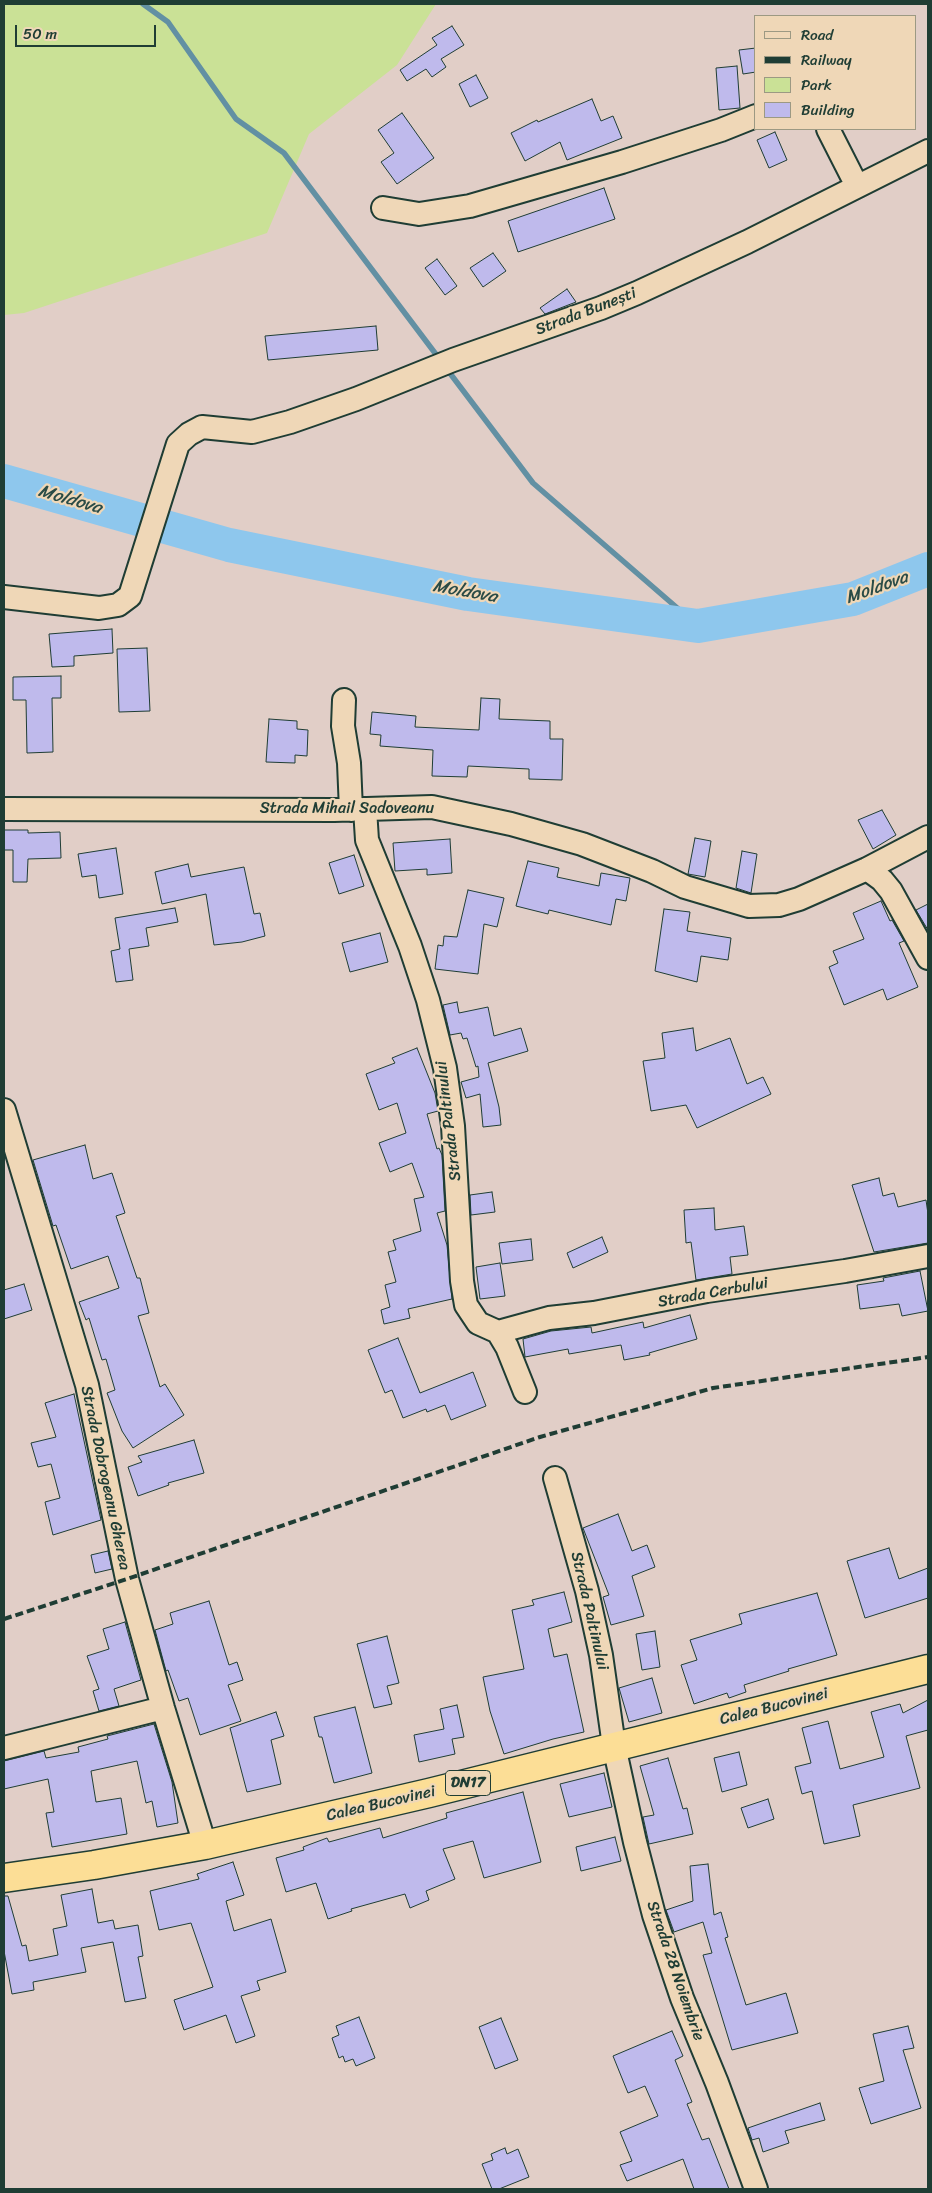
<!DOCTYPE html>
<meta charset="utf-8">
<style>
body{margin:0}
#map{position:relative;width:932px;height:2193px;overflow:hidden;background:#e1cec7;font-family:Sriracha,sans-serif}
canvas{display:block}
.frame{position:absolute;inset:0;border:5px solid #1f3d34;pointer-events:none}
.legend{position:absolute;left:754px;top:15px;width:162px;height:115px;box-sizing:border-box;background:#efd7b7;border:1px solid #9c9983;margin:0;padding:6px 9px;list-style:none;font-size:15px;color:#1f3d34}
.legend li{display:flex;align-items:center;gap:10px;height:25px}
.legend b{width:25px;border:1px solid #9c9983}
.scale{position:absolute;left:15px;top:25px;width:141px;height:22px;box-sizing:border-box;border:2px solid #1f3d34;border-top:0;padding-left:6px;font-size:15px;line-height:18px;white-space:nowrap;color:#1f3d34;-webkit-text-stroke:4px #efd7b7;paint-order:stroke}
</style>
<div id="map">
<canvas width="932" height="2193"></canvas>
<div class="frame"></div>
<ul class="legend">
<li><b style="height:6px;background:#efd7b7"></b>Road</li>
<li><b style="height:6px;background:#1f3d34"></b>Railway</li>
<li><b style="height:14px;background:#cae196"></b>Park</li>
<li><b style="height:14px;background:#bfbaec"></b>Building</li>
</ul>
<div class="scale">50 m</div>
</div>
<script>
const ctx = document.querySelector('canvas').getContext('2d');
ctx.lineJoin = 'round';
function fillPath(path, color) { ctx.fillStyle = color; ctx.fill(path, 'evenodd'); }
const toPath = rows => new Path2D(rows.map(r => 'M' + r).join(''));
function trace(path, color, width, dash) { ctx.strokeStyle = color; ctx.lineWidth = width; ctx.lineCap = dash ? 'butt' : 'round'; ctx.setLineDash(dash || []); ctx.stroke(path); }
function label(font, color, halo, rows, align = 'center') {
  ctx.font = font + ' Sriracha,sans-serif'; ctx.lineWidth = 4.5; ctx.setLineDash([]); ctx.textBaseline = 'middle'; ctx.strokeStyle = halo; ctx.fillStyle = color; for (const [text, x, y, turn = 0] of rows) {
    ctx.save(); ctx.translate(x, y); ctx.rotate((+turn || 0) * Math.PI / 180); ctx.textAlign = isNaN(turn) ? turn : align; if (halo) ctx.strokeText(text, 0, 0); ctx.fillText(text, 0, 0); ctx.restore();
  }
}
fillPath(toPath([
 [4,4,436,4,397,65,309,134,267,233,24,313,4,315]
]), '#cae196');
trace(toPath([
 [143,4,168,22,236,119,284,153,441,361],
 [446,368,533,483,698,626]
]), '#6290a3', 5.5);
trace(toPath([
 [4,481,229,545,468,594,698,626,853,599,928,569]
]), '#8ec7ed', 34);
const building = toPath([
 [452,26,464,45,441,59,446,67,432,77,426,69,407,81,400,70,437,45,432,38,452,26],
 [756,48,756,72,743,74,739,50,756,48],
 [737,66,740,108,719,110,716,68,737,66],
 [476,75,488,98,470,107,459,84,476,75],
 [592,99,601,121,613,116,622,138,567,160,560,142,525,161,511,133,537,120,538,122,592,99],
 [402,113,434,158,397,184,381,162,394,153,378,130,402,113],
 [775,132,787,160,769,168,757,140,775,132],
 [604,188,615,219,518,252,508,221,604,188],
 [493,253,506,271,483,287,470,268,493,253],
 [437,259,457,286,445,295,425,268,437,259],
 [567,289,576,302,545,314,540,308,567,289],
 [376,326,378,350,268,360,265,336,376,326],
 [112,629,113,653,74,656,74,666,52,667,49,634,112,629],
 [147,648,150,711,119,712,117,649,147,648],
 [61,676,61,698,52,698,53,752,27,753,26,700,13,700,13,677,61,676],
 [481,698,500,699,499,719,550,721,550,739,563,739,562,780,529,779,529,769,468,766,467,777,432,776,433,750,380,746,381,735,370,734,372,712,416,716,415,727,479,730,481,698],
 [269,719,297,721,297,729,308,730,307,756,295,755,295,763,266,762,269,719],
 [882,810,896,835,873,849,858,820,882,810],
 [4,830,28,830,28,833,60,832,61,858,28,859,27,882,13,882,13,850,4,850,4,830],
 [695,838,711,841,705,877,688,874,695,838],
 [450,839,452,873,427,875,427,869,395,871,393,843,450,839],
 [116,848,123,894,99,898,96,875,82,877,78,854,116,848],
 [742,851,757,854,751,893,736,888,742,851],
 [354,855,364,886,339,894,329,863,354,855],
 [528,861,559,868,557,877,599,886,601,873,630,878,626,901,616,899,611,925,549,910,548,914,516,906,528,861],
 [188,864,191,877,244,867,254,914,260,913,265,936,242,942,214,945,206,894,162,904,155,872,188,864],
 [468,890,504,898,497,927,484,924,478,974,435,969,438,945,443,946,444,936,457,937,468,890],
 [881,901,890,921,892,920,904,941,899,943,918,987,887,1000,883,989,844,1005,829,967,838,963,833,951,864,939,853,913,881,901],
 [928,904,928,930,916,910,928,904],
 [175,908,178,922,146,928,149,946,129,949,133,980,116,982,111,951,120,949,115,918,175,908],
 [664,909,690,912,687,931,731,938,728,960,701,956,697,982,655,971,664,909],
 [380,933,388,962,350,972,342,943,380,933],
 [457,1002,459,1013,488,1007,494,1036,521,1028,528,1051,488,1063,499,1107,501,1125,483,1127,480,1094,466,1098,461,1082,479,1077,478,1066,476,1067,467,1038,463,1039,461,1033,450,1035,443,1005,457,1002],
 [693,1028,696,1051,730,1038,747,1084,763,1077,771,1094,697,1128,686,1105,651,1111,643,1061,665,1058,662,1033,693,1028],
 [417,1048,435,1093,438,1111,427,1114,437,1149,439,1148,442,1155,445,1211,437,1213,447,1245,452,1299,408,1309,410,1318,384,1324,381,1310,390,1307,385,1285,396,1282,388,1252,396,1250,393,1240,421,1231,414,1199,424,1197,412,1163,390,1172,379,1143,406,1133,397,1103,379,1110,366,1074,395,1063,392,1058,417,1048],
 [85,1145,93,1179,112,1173,125,1213,116,1216,137,1278,140,1278,149,1313,138,1316,160,1387,165,1384,184,1415,133,1448,122,1431,107,1393,115,1390,106,1359,102,1360,89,1318,86,1320,79,1302,119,1288,108,1256,71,1269,56,1225,53,1226,33,1160,85,1145],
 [879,1178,883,1196,894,1193,898,1207,926,1200,928,1214,928,1243,874,1252,852,1185,879,1178],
 [492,1192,495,1212,471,1215,470,1195,492,1192],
 [714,1208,715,1230,744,1226,748,1255,730,1257,732,1274,696,1280,691,1242,686,1243,684,1210,714,1208],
 [602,1237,608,1252,573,1268,567,1253,602,1237],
 [531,1239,533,1260,502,1264,499,1243,531,1239],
 [500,1263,505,1296,480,1299,476,1267,500,1263],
 [920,1271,928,1311,902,1316,899,1304,860,1309,857,1285,884,1281,883,1278,920,1271],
 [24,1284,32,1310,4,1319,4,1290,24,1284],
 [690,1315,697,1339,649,1353,650,1355,624,1360,621,1345,569,1354,568,1349,525,1357,523,1339,551,1331,591,1327,592,1333,643,1322,644,1328,690,1315],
 [398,1338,420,1393,473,1372,486,1406,451,1420,445,1405,427,1412,426,1409,403,1418,392,1390,385,1393,368,1350,398,1338],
 [74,1394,101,1520,53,1535,45,1502,60,1498,51,1464,38,1467,31,1443,56,1437,45,1403,74,1394],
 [194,1440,204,1473,168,1483,169,1485,138,1496,128,1467,142,1462,138,1456,194,1440],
 [618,1514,632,1551,647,1545,655,1567,632,1576,644,1616,611,1625,603,1597,609,1595,583,1528,618,1514],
 [889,1548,899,1579,928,1568,928,1598,865,1618,847,1561,889,1548],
 [108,1551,112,1569,95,1573,91,1555,108,1551],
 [564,1592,572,1622,548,1629,554,1657,567,1654,584,1732,553,1739,504,1754,490,1711,483,1677,524,1669,512,1610,534,1605,532,1600,564,1592],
 [817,1593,837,1655,788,1669,789,1671,744,1685,746,1692,729,1698,727,1693,694,1704,681,1665,697,1660,690,1640,742,1624,739,1614,817,1593],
 [209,1601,229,1665,237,1662,243,1680,228,1685,241,1721,200,1735,188,1698,179,1701,168,1670,166,1671,155,1630,173,1624,170,1613,209,1601],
 [125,1622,141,1680,114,1689,119,1706,99,1711,93,1691,99,1689,87,1656,109,1649,103,1629,125,1622],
 [655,1631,660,1667,642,1670,636,1634,655,1631],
 [387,1636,399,1683,387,1686,392,1704,374,1708,357,1644,387,1636],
 [652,1678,662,1713,629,1722,619,1688,652,1678],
 [928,1700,928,1730,906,1736,920,1788,853,1805,860,1836,824,1844,812,1791,802,1794,795,1767,811,1763,802,1728,828,1721,840,1769,884,1757,871,1712,900,1704,903,1713,928,1700],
 [457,1705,464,1737,452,1739,455,1754,419,1762,414,1735,444,1729,440,1709,457,1705],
 [355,1707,372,1773,334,1783,322,1737,319,1737,314,1717,355,1707],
 [276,1712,284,1736,271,1740,281,1784,247,1792,230,1728,276,1712],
 [154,1724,172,1782,178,1823,157,1827,152,1801,146,1803,137,1761,91,1771,96,1802,121,1798,127,1834,52,1847,46,1813,54,1812,48,1779,4,1789,4,1761,44,1751,46,1758,79,1752,78,1747,108,1739,107,1736,154,1724],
 [739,1752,747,1785,722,1792,714,1758,739,1752],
 [668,1758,683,1809,687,1808,693,1834,649,1844,643,1817,654,1815,640,1766,668,1758],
 [604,1773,612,1807,569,1817,560,1784,604,1773],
 [523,1792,541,1862,484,1878,473,1841,443,1849,455,1879,426,1891,429,1900,410,1908,405,1894,351,1909,352,1911,328,1919,316,1883,286,1892,276,1858,304,1850,303,1847,327,1838,329,1842,380,1828,383,1838,447,1818,446,1813,523,1792],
 [768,1799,774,1819,748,1828,741,1808,768,1799],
 [615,1837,621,1861,581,1871,576,1847,615,1837],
 [233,1862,244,1895,226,1901,234,1931,271,1919,286,1972,257,1981,260,1990,241,1996,255,2036,236,2043,226,2015,184,2030,174,2000,213,1987,191,1923,159,1930,150,1891,199,1879,197,1874,233,1862],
 [708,1864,714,1915,721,1912,728,1937,725,1938,746,2005,786,1993,798,2033,732,2050,703,1955,712,1953,703,1922,674,1932,666,1910,693,1901,690,1866,708,1864],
 [92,1889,98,1923,113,1920,115,1929,138,1925,143,1956,138,1957,146,1998,125,2002,113,1942,81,1948,86,1972,33,1982,34,1990,12,1994,4,1951,4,1896,8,1896,22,1946,26,1945,29,1961,58,1955,53,1929,67,1926,61,1895,92,1889],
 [359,2017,375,2058,356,2066,353,2059,345,2062,343,2056,339,2058,332,2038,339,2035,336,2026,359,2017],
 [501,2018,518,2060,495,2069,479,2027,501,2018],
 [908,2026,914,2048,903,2050,921,2108,871,2124,859,2088,884,2081,873,2034,908,2026],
 [672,2031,683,2056,675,2060,692,2102,687,2104,702,2140,709,2138,729,2189,694,2189,683,2159,627,2181,620,2165,632,2161,620,2132,658,2116,645,2086,628,2093,613,2056,672,2031],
 [820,2103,825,2120,785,2131,789,2143,763,2152,759,2138,752,2140,748,2128,820,2103],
 [505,2148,507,2154,518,2149,529,2177,499,2189,492,2189,482,2164,493,2160,491,2154,505,2148]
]);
fillPath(building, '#bfbaec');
trace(building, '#1f3d34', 1);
const minor = toPath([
 [828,129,857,186],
 [383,208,419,214,470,206,622,162,721,130,756,116],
 [4,597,99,608,118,605,130,596,178,444,189,434,202,427,252,432,290,422,356,399,453,360,601,308,637,293,747,242,928,151],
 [344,700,343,726,349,763,351,810],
 [4,809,334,810,432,807,511,824,582,844,652,871,685,887,749,906,779,905,799,899,867,869,928,837],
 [365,809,367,840,410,946,428,1000,445,1068,453,1126,462,1281,466,1305,478,1323,498,1332,507,1347,525,1392],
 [867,869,882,880,891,891,928,958],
 [4,1110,87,1385,127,1579,163,1708,205,1845],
 [498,1332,549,1318,594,1313,707,1291,845,1271,928,1256],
 [555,1478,587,1591,601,1655,614,1746,635,1842,654,1915,682,1998,717,2083,756,2189],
 [4,1748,163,1708]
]);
const highway = toPath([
 [4,1878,94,1865,205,1845,429,1793,928,1669]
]);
trace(minor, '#1f3d34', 26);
trace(highway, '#1f3d34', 31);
trace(minor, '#efd7b7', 22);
trace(highway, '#fcde96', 28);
trace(toPath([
 [4,1619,127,1579,540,1437,713,1388,928,1357]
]), '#1f3d34', 4, [8, 4]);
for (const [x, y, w] of [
 [468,1783,45]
]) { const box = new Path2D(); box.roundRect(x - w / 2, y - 12.5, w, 25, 4); ctx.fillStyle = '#efd7b7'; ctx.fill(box); trace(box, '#1f3d34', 1); }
label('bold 15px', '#1f3d34', null, [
 ["DN17",468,1783]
]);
label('16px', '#1f3d34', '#efd7b7', [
 ["Strada Bunești",586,312,-21],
 ["Strada Mihail Sadoveanu",347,809],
 ["Strada Paltinului",449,1121,-97],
 ["Strada Cerbului",713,1293,-10],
 ["Strada Dobrogeanu Gherea",105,1478,78],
 ["Strada Paltinului",589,1611,77],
 ["Calea Bucovinei",774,1707,-14],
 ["Calea Bucovinei",381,1804,-13],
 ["Strada 28 Noiembrie",675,1971,71]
]);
label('italic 18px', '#2a4b46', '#efd7b7', [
 ["Moldova",70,500,16],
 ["Moldova",877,588,-20],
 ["Moldova",465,592,10]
]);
</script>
